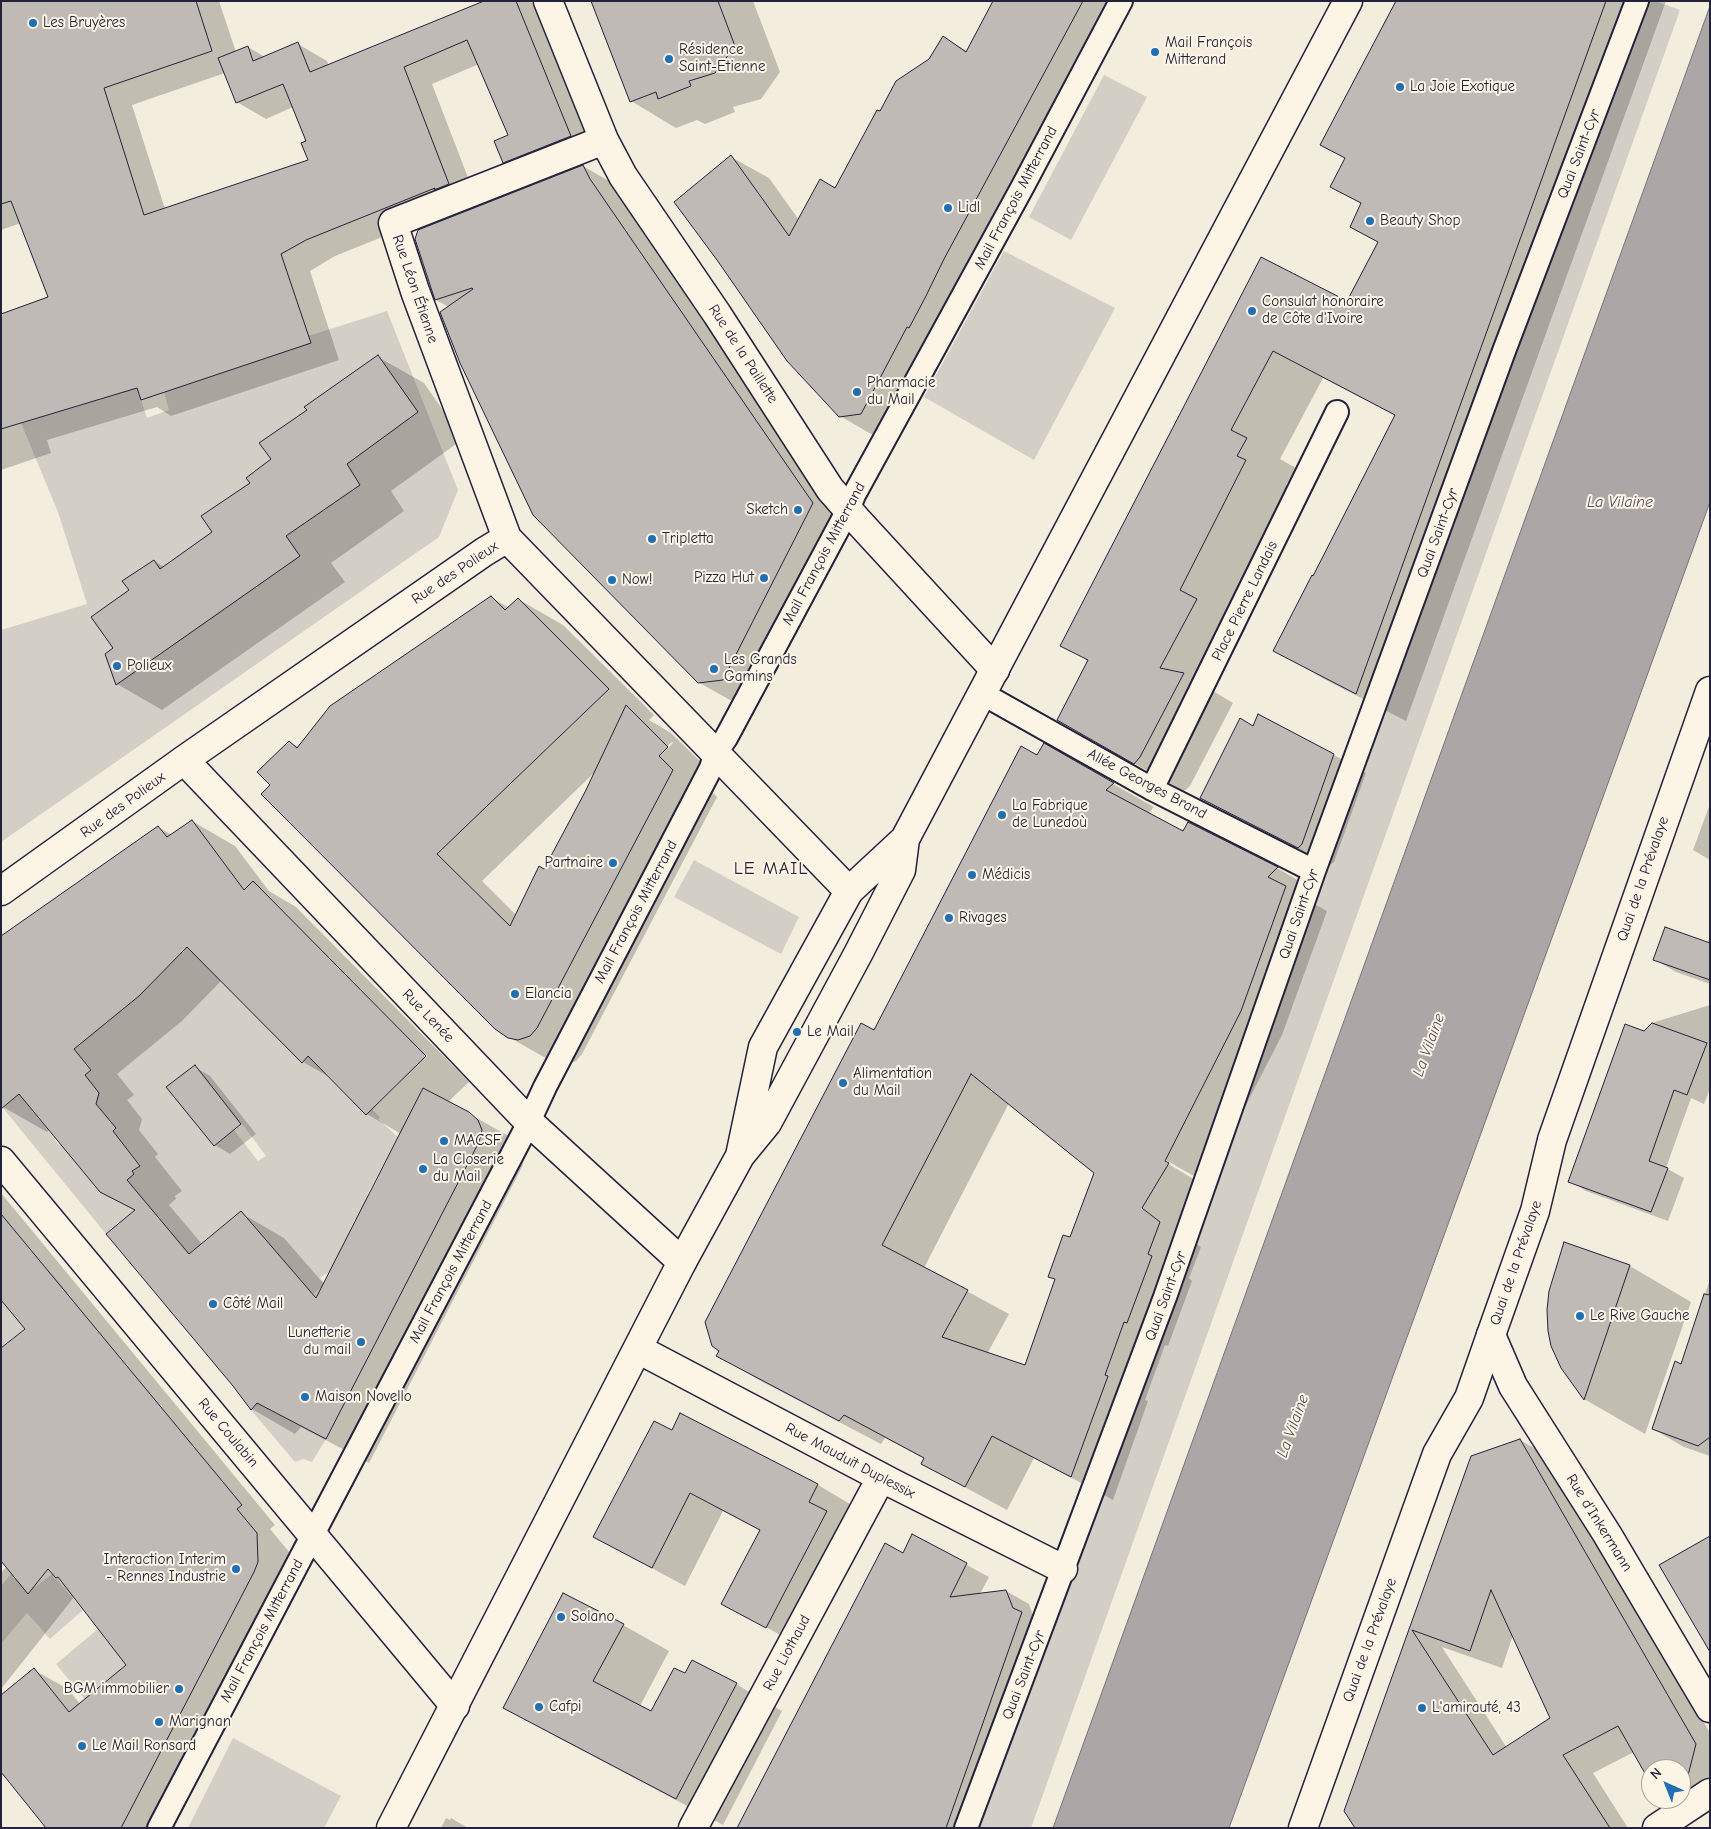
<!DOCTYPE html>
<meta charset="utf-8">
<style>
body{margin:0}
#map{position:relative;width:1711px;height:1829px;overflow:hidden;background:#f3edde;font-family:"Comic Neue",sans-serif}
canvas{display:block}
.frame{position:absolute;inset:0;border:2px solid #22223b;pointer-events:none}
.north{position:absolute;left:1641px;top:1759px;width:50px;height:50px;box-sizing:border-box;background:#fcf5e5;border:1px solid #a5a1a1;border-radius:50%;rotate:316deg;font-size:14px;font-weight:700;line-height:20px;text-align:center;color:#22223b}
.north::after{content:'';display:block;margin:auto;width:18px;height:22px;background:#1f6fb2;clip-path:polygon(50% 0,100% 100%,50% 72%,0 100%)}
</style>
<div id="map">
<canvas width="1711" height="1829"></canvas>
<div class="frame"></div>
<div class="north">N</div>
</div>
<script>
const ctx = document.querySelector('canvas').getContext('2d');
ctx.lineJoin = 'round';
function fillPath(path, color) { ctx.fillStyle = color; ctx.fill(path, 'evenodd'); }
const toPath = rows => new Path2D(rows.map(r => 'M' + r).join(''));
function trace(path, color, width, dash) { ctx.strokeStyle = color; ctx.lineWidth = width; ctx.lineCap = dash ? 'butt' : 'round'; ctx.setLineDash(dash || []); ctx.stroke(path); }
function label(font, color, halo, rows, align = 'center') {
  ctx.font = font + ' "Comic Neue",sans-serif'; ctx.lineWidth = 4; ctx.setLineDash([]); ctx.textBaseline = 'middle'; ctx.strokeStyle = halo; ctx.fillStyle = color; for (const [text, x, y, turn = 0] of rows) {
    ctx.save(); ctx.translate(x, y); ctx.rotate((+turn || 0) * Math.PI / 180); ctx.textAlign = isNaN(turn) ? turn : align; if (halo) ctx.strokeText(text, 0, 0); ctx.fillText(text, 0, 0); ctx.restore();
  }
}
fillPath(toPath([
 [1643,1,1655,1,1680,10,1031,1828,959,1828],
 [1104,75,1147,97,1071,240,1029,217],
 [1004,251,1115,308,1034,460,924,397],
 [387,311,458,490,439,537,1,842,1,630,87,604,58,512,21,423,123,392,133,375,147,418,169,410,164,392,296,348,308,336],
 [694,860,799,917,781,954,674,897],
 [203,931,303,1062,314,1051,328,1077,353,1102,359,1096,380,1117,378,1119,398,1137,367,1195,375,1200,363,1222,355,1219,350,1230,369,1241,336,1259,330,1271,320,1278,325,1284,313,1294,241,1211,187,1255,145,1202,106,1234,3,1108,19,1094,59,1145,65,1141,75,1162,100,1192,134,1174,132,1171,140,1165,113,1131,116,1128,93,1100,99,1093,85,1075,91,1069,74,1049,139,996],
 [167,1087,242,1124,266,1156,258,1161,234,1130,214,1146],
 [48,1270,68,1293,1,1348,1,1300,6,1305],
 [257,1403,326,1439,312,1462,303,1459,295,1462,251,1410],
 [32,1548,19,1566,35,1587,52,1574,83,1610,50,1639,27,1613,1,1644,1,1586],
 [98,1629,127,1666,92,1693,96,1713,56,1664],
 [233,1738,341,1796,324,1828,188,1828]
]), '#d4cfc6');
const water = toPath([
 [1710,6,1710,502,1229,1828,1053,1828,1710,6]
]);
fillPath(water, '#aca7a6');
trace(water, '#75727b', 1);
fillPath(toPath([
 [1,1,219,1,236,52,248,47,265,57,298,44,327,61,329,66,487,1,529,1,541,8,599,153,533,179,504,162,509,136,479,64,432,84,477,201,462,205,335,256,310,271,339,360,171,416,157,407,47,440,51,453,1,470,1,336,50,298,21,223,1,230],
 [225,73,237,102,266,119,293,107,307,142,309,161,165,209,132,105],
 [593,1,753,1,780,72,761,99,733,107,735,112,705,124,697,120,676,128,631,101],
 [994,1,1133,1,947,348,946,347,878,438,840,416,731,157,769,178,799,220,835,189,880,113,930,59,943,37,967,51],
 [1397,1,1666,1,1406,721,1324,679,1274,650,1314,577,1396,416,1323,378,1280,459,1296,468,1286,485,1296,490,1229,619,1246,628,1213,691,1233,703,1190,786,1184,791,1108,749,1089,661,1062,645,1262,259,1347,302,1379,243,1351,227,1362,204,1332,186,1346,158],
 [583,166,614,184,621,198,844,522,754,698,730,700,698,682,449,307,436,300],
 [378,357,424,383,463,439,391,491,404,511,331,563,345,582,162,710,117,684,114,649,130,591,154,561,164,567,214,533,251,484,273,460,308,411],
 [491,597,509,608,518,599,563,625,654,715,649,720,671,733,712,773,703,782,717,797,582,1054,576,1061,569,1064,551,1061,505,1035,272,785,289,742,299,747],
 [672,742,673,743,661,755,661,752],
 [596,771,545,870,516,915,482,881],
 [1253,727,1334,755,1366,773,1334,862,1330,865,1233,816,1201,798],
 [1038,756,1113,784,1154,807,1147,814,1184,833,1189,824,1277,868,1318,892,1309,901,1327,911,1282,1035,1206,1183,1164,1159,1163,1161,1209,1188,1182,1233,1201,1247,1189,1278,1192,1281,1168,1346,1165,1345,1145,1400,1148,1401,1113,1500,1034,1458,1007,1510,922,1464,925,1459,885,1438,881,1444,759,1380,718,1356,874,1031],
 [1009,1103,1095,1172,1071,1238,1050,1276,1056,1280,1025,1367,987,1354,1009,1314,924,1268],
 [1710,804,1710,860,1693,850],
 [192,821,235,846,269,891,296,907,469,1082,448,1102,512,1138,521,1146,525,1156,522,1167,369,1463,301,1427,295,1434,252,1409,234,1385,136,1211,101,1191,50,1129,47,1132,3,1107,158,827,172,835],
 [222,980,303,1062,331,1078,367,1114,401,1134,324,1284,284,1238,241,1213,202,1244,169,1205,176,1199,175,1196,182,1191,155,1157,158,1154,139,1130,142,1119,127,1100,134,1095,117,1074,182,1021],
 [1710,936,1710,984,1676,972,1654,959,1707,944],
 [1710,1005,1710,1089,1704,1104,1691,1098,1666,1168,1684,1178,1668,1221,1586,1191,1570,1181,1644,1033,1655,1022],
 [195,1067,210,1076,256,1134,230,1154,215,1145],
 [1,1193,275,1525,270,1529,290,1553,165,1828,48,1828,34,1670,68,1689,80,1704,128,1665,75,1596,1,1689,1,1573,7,1566,27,1329,1,1298],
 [1565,1244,1630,1266,1691,1302,1645,1434,1584,1399],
 [1710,1279,1710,1456,1684,1447,1653,1429,1682,1365],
 [681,1415,818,1485,850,1504,842,1521,859,1531,799,1645,723,1604,761,1531,723,1511,685,1586,594,1537,672,1432],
 [1520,1440,1552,1458,1710,1733,1710,1796,1688,1809,1671,1799,1681,1799,1681,1769,1651,1769,1651,1781,1634,1752,1593,1773,1628,1828,1357,1828,1346,1811,1472,1457],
 [1513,1635,1551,1718,1507,1748,1442,1647,1502,1668],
 [913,1536,989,1577,980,1594,1006,1591,1029,1604,1035,1621,962,1828,738,1828,904,1554],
 [623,1625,669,1651,640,1706,652,1713,686,1675,736,1684,782,1711,723,1825,551,1734,505,1708],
 [446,1818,450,1820,451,1818,468,1828,441,1828]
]), '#0003');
const building = toPath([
 [1,1,196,1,212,51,104,88,144,215,308,160,301,143,306,141,283,84,236,103,218,58,248,46,253,61,298,42,310,72,484,1,516,1,571,136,503,163,494,141,508,135,467,40,404,67,449,184,434,190,435,188,306,240,281,254,311,343,141,400,137,388,1,429,1,314,48,297,11,201,1,204,1,1],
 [591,1,718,1,735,46,715,73,689,81,691,86,658,99,656,92,630,102,591,1],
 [993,1,1083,1,944,259,925,298,909,328,907,327,861,414,839,417,787,361,717,260,674,202,731,155,789,236,820,179,835,188,877,110,880,111,896,81,929,59,943,36,966,52,993,1],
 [1396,1,1606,1,1356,694,1273,651,1312,575,1313,576,1395,415,1273,351,1231,430,1247,438,1237,456,1246,460,1180,590,1197,599,1160,668,1184,673,1140,757,1134,764,1057,720,1088,660,1060,646,1261,257,1347,301,1378,242,1350,227,1361,203,1330,187,1345,158,1320,145,1396,1],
 [583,165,590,179,813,503,723,680,698,683,533,515,460,363,440,312,473,289,472,288,435,300,415,239,418,230,583,165],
 [378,355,418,412,347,464,360,485,286,536,300,556,116,685,105,654,113,648,91,617,129,590,122,581,154,560,160,569,212,532,201,516,250,483,246,478,271,459,259,443,307,410,304,407,378,355],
 [491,596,505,610,518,598,609,689,437,854,510,926,539,866,544,869,585,792,626,705,668,747,659,756,673,770,537,1028,530,1036,518,1040,508,1038,495,1029,261,794,270,785,257,772,289,741,297,748,330,706,491,596],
 [1258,714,1334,754,1302,844,1298,848,1200,798,1240,718,1253,726,1258,714],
 [1044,743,1114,783,1106,790,1183,831,1188,822,1278,867,1268,877,1286,886,1241,1011,1165,1161,1169,1163,1142,1208,1160,1222,1148,1254,1152,1256,1127,1323,1124,1322,1105,1375,1108,1376,1071,1477,992,1436,965,1487,921,1464,924,1458,844,1415,839,1421,716,1356,719,1351,712,1346,705,1322,861,1023,874,1030,1021,746,1037,755,1044,743],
 [971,1074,1094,1173,1070,1237,1063,1235,1048,1277,1055,1279,1025,1365,942,1337,968,1290,882,1245,971,1074],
 [192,820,244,890,253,881,426,1056,366,1115,308,1056,302,1063,187,947,139,996,74,1049,91,1070,85,1075,99,1093,96,1104,116,1128,113,1131,140,1166,132,1171,134,1174,127,1180,189,1254,241,1211,316,1298,423,1088,469,1112,478,1120,482,1130,479,1142,326,1439,257,1403,251,1410,233,1386,106,1234,135,1210,100,1192,19,1094,1,1109,1,936,158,826,167,837,192,820],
 [1665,927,1710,943,1710,980,1653,960,1665,927],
 [1652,1023,1707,1043,1687,1095,1674,1090,1649,1161,1668,1168,1651,1212,1568,1182,1625,1024,1644,1031,1652,1023],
 [195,1065,241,1124,214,1146,166,1087,195,1065],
 [1,1214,242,1505,237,1509,257,1533,258,1562,254,1572,121,1828,46,1828,1,1772,1,1695,34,1668,69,1712,126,1665,58,1577,56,1578,48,1569,28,1594,1,1561,1,1348,25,1329,1,1300,1,1214],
 [1564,1242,1630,1265,1584,1400,1561,1368,1551,1346,1548,1331,1547,1310,1549,1291,1564,1242],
 [1704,1294,1710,1295,1710,1437,1698,1446,1652,1429,1675,1361,1681,1364,1704,1294],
 [680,1413,818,1484,809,1502,827,1511,766,1628,721,1604,760,1530,690,1493,652,1568,593,1537,654,1421,672,1430,680,1413],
 [1520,1439,1696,1744,1684,1791,1681,1793,1681,1769,1651,1769,1651,1784,1618,1726,1563,1755,1610,1828,1355,1828,1344,1811,1471,1456,1520,1439],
 [1491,1590,1550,1718,1493,1755,1412,1630,1470,1651,1491,1590],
 [912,1534,967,1563,950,1597,1006,1590,1013,1608,1022,1612,946,1828,737,1828,885,1543,903,1553,912,1534],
 [1710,1536,1710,1652,1659,1565,1710,1536],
 [563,1593,624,1624,593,1681,651,1711,674,1668,685,1673,692,1660,737,1683,676,1799,503,1708,563,1593]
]);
fillPath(building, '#bfbab6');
trace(building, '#22223b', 1);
const pedestrian = toPath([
 [983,694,1152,789,1314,871],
 [1152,789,1337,412],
 [159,1828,525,1130,545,1087,711,768,716,752,726,738,848,510,854,495,1023,186,1121,1],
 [966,1828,1165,1297,1314,871,1504,351,1637,1]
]);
const minor = toPath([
 [548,1,604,140,623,176,717,314,830,489,857,520,995,670],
 [604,140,393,223,415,291,507,538,849,891],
 [184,760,528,1121,682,1262],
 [1,891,184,760,484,552,507,538],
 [1,1161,455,1706],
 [1491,1335,1513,1386,1607,1534,1710,1708],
 [638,1349,894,1484,1063,1569],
 [693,1828,881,1478],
 [1657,1828,1710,1793]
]);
const primary = toPath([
 [740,1156,763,1047,849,891,905,839,1348,1],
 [391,1828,682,1262,740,1156,767,1123,858,954,901,870,905,839],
 [1303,1828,1437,1454,1469,1398,1491,1335,1535,1211,1552,1140,1710,691]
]);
trace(pedestrian, '#22223b', 26);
trace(minor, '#22223b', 31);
trace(primary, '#22223b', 31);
trace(pedestrian, '#fcf5e5', 22);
trace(minor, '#fcf5e5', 28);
trace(primary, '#fcf5e5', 28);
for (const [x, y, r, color] of [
 [33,23,5,"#1f6fb2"],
 [1155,52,5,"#1f6fb2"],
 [669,59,5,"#1f6fb2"],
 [1400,87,5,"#1f6fb2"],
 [948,208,5,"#1f6fb2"],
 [1370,221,5,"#1f6fb2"],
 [1252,311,5,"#1f6fb2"],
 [857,392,5,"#1f6fb2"],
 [798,510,5,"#1f6fb2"],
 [652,539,5,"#1f6fb2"],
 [764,578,5,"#1f6fb2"],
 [612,580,5,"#1f6fb2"],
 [117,666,5,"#1f6fb2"],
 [714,669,5,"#1f6fb2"],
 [1002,815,5,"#1f6fb2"],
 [613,863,5,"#1f6fb2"],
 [972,875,5,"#1f6fb2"],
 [949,918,5,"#1f6fb2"],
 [515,994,5,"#1f6fb2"],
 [797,1032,5,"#1f6fb2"],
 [843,1083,5,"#1f6fb2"],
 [444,1141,5,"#1f6fb2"],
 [423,1169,5,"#1f6fb2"],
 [213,1304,5,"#1f6fb2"],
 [1580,1316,5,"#1f6fb2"],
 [361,1342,5,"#1f6fb2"],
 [305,1397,5,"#1f6fb2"],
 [236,1569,5,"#1f6fb2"],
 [561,1617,5,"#1f6fb2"],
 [179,1689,5,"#1f6fb2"],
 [539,1707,5,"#1f6fb2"],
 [1422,1708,5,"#1f6fb2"],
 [159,1722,5,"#1f6fb2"],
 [82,1746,5,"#1f6fb2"]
]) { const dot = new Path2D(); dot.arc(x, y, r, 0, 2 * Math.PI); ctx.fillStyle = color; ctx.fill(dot); trace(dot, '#fcf5e5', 2); }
label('15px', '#22223b', '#fcf5e5', [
 ["Les Bruyères",43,23],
 ["Mail François",1165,43],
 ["Mitterand",1165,60],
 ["Résidence",679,50],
 ["Saint-Etienne",679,67],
 ["La Joie Exotique",1410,87],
 ["Lidl",958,208],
 ["Beauty Shop",1380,221],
 ["Consulat honoraire",1262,302],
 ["de Côte d'Ivoire",1262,319],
 ["Pharmacie",867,383],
 ["du Mail",867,400],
 ["Sketch",788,510,"right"],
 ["Tripletta",662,539],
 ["Pizza Hut",754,578,"right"],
 ["Now!",622,580],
 ["Les Grands",724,660],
 ["Gamins",724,677],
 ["Polieux",127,666],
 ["La Fabrique",1012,806],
 ["de Lunedoù",1012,823],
 ["Partnaire",603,863,"right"],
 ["Médicis",982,875],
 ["Rivages",959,918],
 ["Elancia",525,994],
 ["Le Mail",807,1032],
 ["Alimentation",853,1074],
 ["du Mail",853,1091],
 ["MACSF",454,1141],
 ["La Closerie",433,1160],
 ["du Mail",433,1177],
 ["Côté Mail",223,1304],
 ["Le Rive Gauche",1590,1316],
 ["Lunetterie",351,1333,"right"],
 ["du mail",351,1350,"right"],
 ["Maison Novello",315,1397],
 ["Interaction Interim",226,1560,"right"],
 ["- Rennes Industrie",226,1577,"right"],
 ["Solano",571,1617],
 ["BGM immobilier",169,1689,"right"],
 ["Cafpi",549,1707],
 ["L'amirauté, 43",1432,1708],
 ["Marignan",169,1722],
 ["Le Mail Ronsard",92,1746]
], 'left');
label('15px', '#22223b', '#fcf5e5', [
 ["Quai Saint-Cyr",1579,154,-69],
 ["Mail François Mitterrand",1016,198,-62],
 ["Rue Léon Étienne",415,289,71],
 ["Rue de la Paillette",743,354,57],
 ["Quai Saint-Cyr",1438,533,-70],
 ["Mail François Mitterrand",824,554,-62],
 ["Rue des Polieux",455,573,-34],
 ["Place Pierre Landais",1245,601,-64],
 ["Allée Georges Brand",1147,784,28],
 ["Rue des Polieux",123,805,-36],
 ["Quai de la Prévalaye",1643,879,-71],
 ["Mail François Mitterrand",636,912,-62],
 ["Quai Saint-Cyr",1299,914,-71],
 ["Rue Lenée",428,1016,46],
 ["Quai de la Prévalaye",1516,1263,-71],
 ["Mail François Mitterrand",451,1272,-62],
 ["Quai Saint-Cyr",1166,1296,-70],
 ["Rue Coulabin",228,1433,50],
 ["Rue Mauduit Duplessix",850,1461,28],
 ["Rue d'Inkermann",1599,1523,58],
 ["Mail François Mitterrand",262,1631,-62],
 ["Quai de la Prévalaye",1370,1640,-70],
 ["Rue Liothaud",787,1653,-62],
 ["Quai Saint-Cyr",1024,1675,-69]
]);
label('italic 16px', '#525160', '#fcf5e5', [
 ["La Vilaine",1620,502],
 ["La Vilaine",1429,1045,-70],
 ["La Vilaine",1293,1426,-70]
]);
ctx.letterSpacing = '1px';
label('18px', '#22223b', '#fcf5e5', [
 ["LE MAIL",771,869]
]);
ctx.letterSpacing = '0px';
</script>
